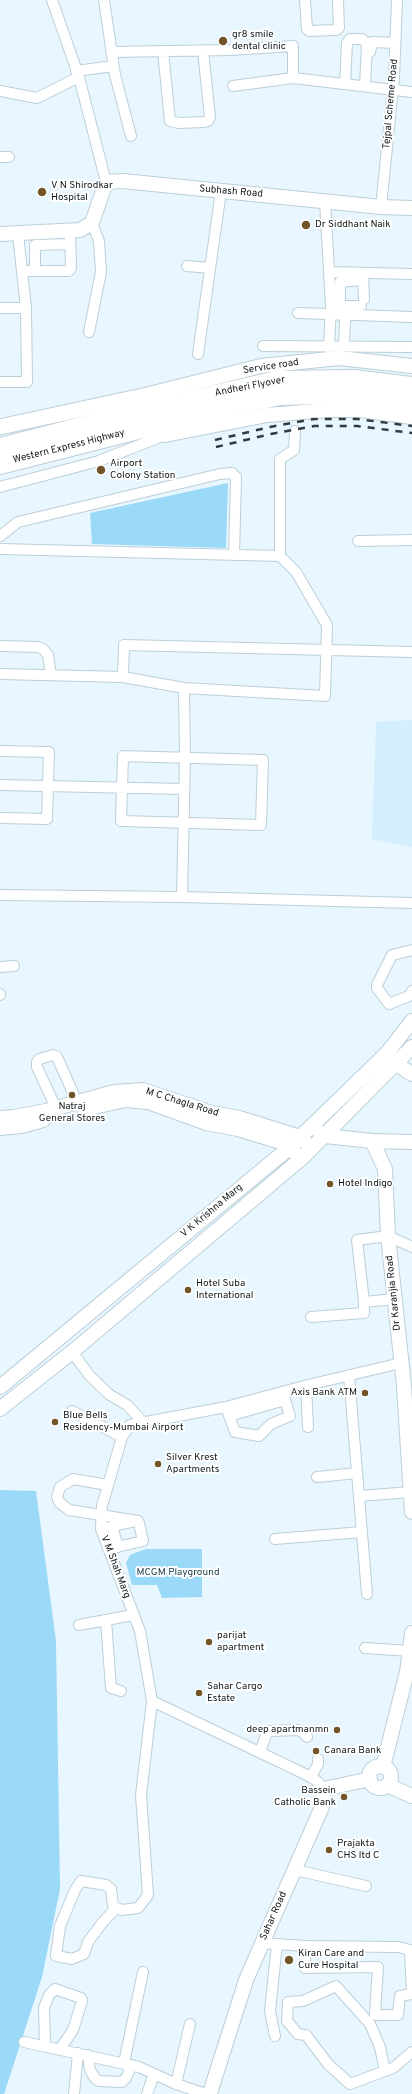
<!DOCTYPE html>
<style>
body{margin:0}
canvas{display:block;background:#e7f6ff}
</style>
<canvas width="412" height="2094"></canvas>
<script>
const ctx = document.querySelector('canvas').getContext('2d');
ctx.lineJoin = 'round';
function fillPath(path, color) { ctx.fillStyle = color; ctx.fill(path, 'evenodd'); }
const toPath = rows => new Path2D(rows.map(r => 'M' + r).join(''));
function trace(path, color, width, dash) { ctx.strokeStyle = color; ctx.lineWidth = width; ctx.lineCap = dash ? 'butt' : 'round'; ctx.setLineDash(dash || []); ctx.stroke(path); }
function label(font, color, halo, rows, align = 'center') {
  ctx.font = font + ' Overpass,sans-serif'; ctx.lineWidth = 4; ctx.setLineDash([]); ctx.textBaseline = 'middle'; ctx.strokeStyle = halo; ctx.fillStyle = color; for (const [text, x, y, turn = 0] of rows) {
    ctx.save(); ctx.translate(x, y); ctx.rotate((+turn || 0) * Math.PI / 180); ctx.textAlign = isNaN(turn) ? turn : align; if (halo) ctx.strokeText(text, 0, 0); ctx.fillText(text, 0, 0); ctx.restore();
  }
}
fillPath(toPath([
 [412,720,412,847,372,839,376,722]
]), '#d3effd');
fillPath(toPath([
 [228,483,226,548,92,544,90,513],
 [0,1490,36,1491,56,1641,60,1889,42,1977,4,2094,0,2094],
 [146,1549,202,1549,202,1597,162,1598,157,1585,132,1585,126,1563,130,1555]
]), '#9bd9f8');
const street = toPath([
 [52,0,79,77,106,182],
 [104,0,115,75,131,136],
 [305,0,307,29,309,31,336,30,339,28,338,0],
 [163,51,170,121,179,123,204,122,208,121,210,117,203,51],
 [111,52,230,50,293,46,293,78],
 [370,52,372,42,395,43],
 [76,71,113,66],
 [345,84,347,43,350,39,362,39,367,44,365,86],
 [233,86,293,78,412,92],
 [0,91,37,98,79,77],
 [0,157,9,157],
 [325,201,331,306,329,348],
 [381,207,394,78,397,0],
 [187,266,210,268],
 [22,271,69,271,71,268,70,230],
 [35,271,35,245,70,244],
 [330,272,412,274],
 [363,275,364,299],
 [333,306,361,306],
 [340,306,340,282,363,280],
 [0,308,26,308],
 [298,313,412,317],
 [89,332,101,272,99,241,92,223],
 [263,346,412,347],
 [344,346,345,318],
 [198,354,221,191],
 [0,382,27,382,26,308,18,234],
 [0,487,99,461,165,435],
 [0,536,18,522,220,474,232,473,236,477,234,555],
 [358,541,412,540],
 [0,549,280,556,296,572,327,625,325,696,184,688,123,677,0,674],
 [280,556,280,459,294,450,295,431],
 [0,646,38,647,43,649,48,655,51,675],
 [123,677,124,645,412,652],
 [0,751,49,752,47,819,0,818],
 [123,756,263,760,261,825,121,821,123,756],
 [0,785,184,789],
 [0,895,182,897,412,903],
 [182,897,185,758,184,688],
 [412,950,392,955,377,985,377,988,389,1004,409,996,412,991],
 [0,967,14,966],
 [0,994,0,995],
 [56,1108,37,1067,37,1062,39,1059,53,1055,57,1057,77,1102],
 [395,1299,364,1302,357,1240,388,1236,412,1247],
 [311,1317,364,1313,364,1302],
 [72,1352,90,1376,110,1395,127,1405,144,1423],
 [349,1375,367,1594],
 [306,1386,308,1427],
 [226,1407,235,1432,259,1436,271,1424,290,1416,283,1393],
 [72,1411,122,1437],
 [229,1416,285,1400],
 [317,1477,357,1473],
 [108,1485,73,1479,60,1487,57,1497,59,1502,69,1510,138,1521],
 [359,1496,411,1492],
 [112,1526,118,1547],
 [101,1529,136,1521,139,1523,143,1541,108,1549],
 [275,1539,362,1532],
 [106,1620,111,1688,121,1691],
 [79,1625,133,1615],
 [365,1648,410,1651],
 [260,1752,267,1732,270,1731,298,1730,303,1732,307,1737],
 [311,1777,318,1764,318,1759],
 [324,1789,317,1781,305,1774,152,1701,140,1631,101,1529,102,1506,122,1437,130,1425,226,1407,308,1385,401,1363],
 [295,1870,366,1886],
 [116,1908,102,1923,88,1942,84,1954,72,1959,56,1956,60,1926,75,1890,81,1881,106,1885,111,1889,113,1906,121,1910,138,1908,148,1895,141,1795,152,1701],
 [262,1943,305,1946,305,1968,378,1967,375,2015,398,2015,400,1996,412,1994,410,1950,398,1947,305,1946],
 [275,2036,270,2011,277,1944],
 [24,2042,139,2067,176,2084,206,2094],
 [45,2046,44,2008,49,1995,55,1989,81,1998,82,2001,73,2030,60,2049],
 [88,2055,90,2070,95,2078,99,2081,122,2082,126,2078,132,2065],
 [124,2063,143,1972],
 [385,2071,380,2047,370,2024,336,1986,303,2001,288,2002,287,2021,298,2034,306,2035,328,2064,350,2084,393,2068,412,2052],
 [176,2084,190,2024],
 [74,2094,78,2053],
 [147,2094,154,2074]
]);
const secondary = toPath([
 [0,234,80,230,92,223,106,182,123,181,381,207,412,208],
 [133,398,261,366,339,358,412,366],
 [138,430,165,435,267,415,329,410,360,410,412,417],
 [391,1058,396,1064,412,1074],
 [84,1109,126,1100,148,1102,206,1123,238,1129,281,1142,294,1152],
 [0,1118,14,1117,46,1111,114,1092,143,1090,212,1113,239,1118,300,1137,305,1142],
 [0,1128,22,1126,43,1120],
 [320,1133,325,1136,372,1141,412,1142],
 [372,1141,385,1169,388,1236,404,1386,412,1512],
 [0,1387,289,1148,387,1053,412,1021],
 [0,1409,72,1352,302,1158,412,1047],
 '369 1777a11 11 0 1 1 22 0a11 11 0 1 1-22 0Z',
 [383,1767,407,1672,412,1633],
 [387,1785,412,1796],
 [211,2090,246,1980,322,1807,324,1789,370,1779]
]);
const primary = toPath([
 [0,427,133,398]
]);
const highway = toPath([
 [0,447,137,412,277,380,354,379,412,386],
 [0,465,138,430,172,419,280,396,353,394,412,402]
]);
trace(street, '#bccfd9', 12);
trace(secondary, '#bccfd9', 16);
trace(primary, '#bccfd9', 17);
trace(highway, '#bccfd9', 20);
trace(street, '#fff', 10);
trace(secondary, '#fff', 14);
trace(primary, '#fff', 15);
trace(highway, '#fff', 18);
trace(toPath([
 [215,440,270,427,314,419,357,419,412,426],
 [216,447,271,434,314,426,357,426,412,433]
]), '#323b3f', 2.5, [7, 7]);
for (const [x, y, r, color] of [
 [223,41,5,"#715528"],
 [42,192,5,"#715528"],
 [306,225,5,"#715528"],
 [101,470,5,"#715528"],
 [72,1095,4,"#715528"],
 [330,1184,4,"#715528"],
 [188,1290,4,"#715528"],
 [365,1393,4,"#715528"],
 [55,1422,4,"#715528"],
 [158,1464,4,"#715528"],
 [209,1642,4,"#715528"],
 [199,1693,4,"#715528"],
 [337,1730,4,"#715528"],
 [316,1751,4,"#715528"],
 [344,1797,4,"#715528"],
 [329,1850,4,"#715528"],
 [289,1960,5,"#715528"]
]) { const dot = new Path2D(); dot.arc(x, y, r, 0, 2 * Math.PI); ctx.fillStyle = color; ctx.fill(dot); trace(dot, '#fff', 1.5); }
label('10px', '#12191d', '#fff', [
 ["gr8 smile",232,35],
 ["dental clinic",232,47],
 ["V N Shirodkar",51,186],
 ["Hospital",51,198],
 ["Dr Siddhant Naik",315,225],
 ["Airport",110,464],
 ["Colony Station",110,476],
 ["Natraj",72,1107,"center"],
 ["General Stores",72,1119,"center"],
 ["Hotel Indigo",338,1184],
 ["Hotel Suba",196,1284],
 ["International",196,1296],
 ["Axis Bank ATM",357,1393,"right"],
 ["Blue Bells",63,1416],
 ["Residency-Mumbai Airport",63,1428],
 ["Silver Krest",166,1458],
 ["Apartments",166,1470],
 ["parijat",217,1636],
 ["apartment",217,1648],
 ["Sahar Cargo",207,1687],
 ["Estate",207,1699],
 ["deep apartmanmn",329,1730,"right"],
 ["Canara Bank",324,1751],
 ["Bassein",336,1791,"right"],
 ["Catholic Bank",336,1803,"right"],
 ["Prajakta",337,1844],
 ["CHS ltd C",337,1856],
 ["Kiran Care and",298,1954],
 ["Cure Hospital",298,1966]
], 'left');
label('10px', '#12191d', '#fff', [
 ["Tejpal Scheme Road",391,104,-85],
 ["Subhash Road",231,192,5],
 ["Service road",271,367,-9],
 ["Andheri Flyover",250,387,-11],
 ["Western Express Highway",69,447,-14],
 ["M C Chagla Road",182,1103,17],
 ["V K Krishna Marg",212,1211,-40],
 ["Dr Karanjia Road",394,1293,-96],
 ["V M Shah Marg",115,1567,69],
 ["Sahar Road",274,1916,-66]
]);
label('10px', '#183846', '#fff', [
 ["MCGM Playground",178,1573]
]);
</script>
